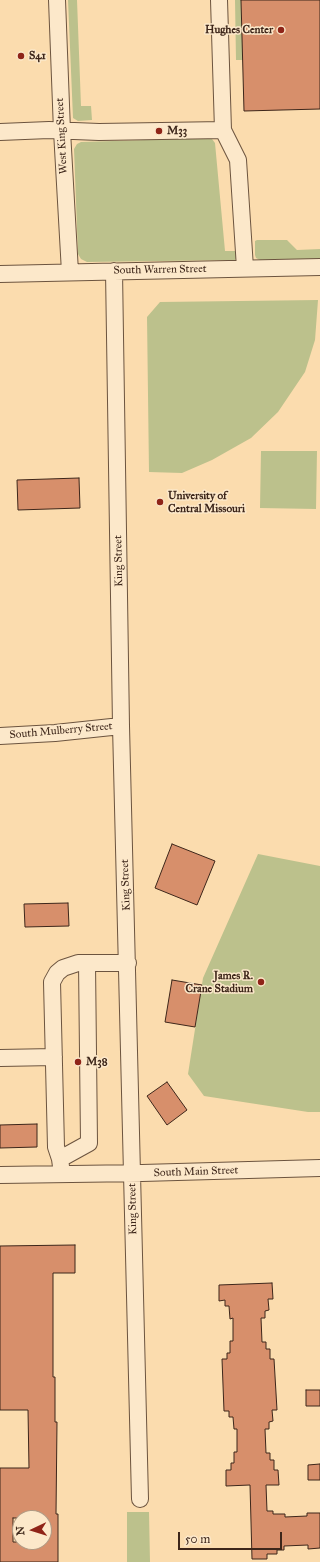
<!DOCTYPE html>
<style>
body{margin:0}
#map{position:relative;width:320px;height:1562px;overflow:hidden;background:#fbdcae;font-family:"IM FELL Great Primer",serif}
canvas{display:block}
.north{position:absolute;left:12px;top:1510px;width:40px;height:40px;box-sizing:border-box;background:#fce8ca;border:1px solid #b09a84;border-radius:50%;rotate:266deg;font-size:11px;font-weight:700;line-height:16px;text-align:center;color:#3d261a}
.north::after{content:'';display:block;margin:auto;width:14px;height:18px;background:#8f2418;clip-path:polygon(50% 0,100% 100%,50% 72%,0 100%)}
.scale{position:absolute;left:178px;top:1532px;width:104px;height:18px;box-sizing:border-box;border:2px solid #3d261a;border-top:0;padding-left:5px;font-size:12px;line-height:14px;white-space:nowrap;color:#3d261a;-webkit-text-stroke:3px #fce8ca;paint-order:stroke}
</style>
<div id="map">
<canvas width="320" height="1562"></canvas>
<div class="north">N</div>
<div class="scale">50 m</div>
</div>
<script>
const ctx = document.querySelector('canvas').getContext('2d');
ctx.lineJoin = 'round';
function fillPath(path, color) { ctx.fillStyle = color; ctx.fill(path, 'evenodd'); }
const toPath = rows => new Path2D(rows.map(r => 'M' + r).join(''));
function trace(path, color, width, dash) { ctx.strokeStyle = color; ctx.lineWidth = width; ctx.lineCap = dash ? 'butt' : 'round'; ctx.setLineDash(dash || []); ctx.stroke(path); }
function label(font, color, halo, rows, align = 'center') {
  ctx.font = font + ' "IM FELL Great Primer",serif'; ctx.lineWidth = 3; ctx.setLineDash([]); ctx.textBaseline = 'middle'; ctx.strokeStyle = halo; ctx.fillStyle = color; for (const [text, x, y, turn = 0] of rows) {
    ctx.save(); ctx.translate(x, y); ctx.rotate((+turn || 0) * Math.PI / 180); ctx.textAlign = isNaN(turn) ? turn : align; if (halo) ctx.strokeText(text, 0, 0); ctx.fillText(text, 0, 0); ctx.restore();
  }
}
fillPath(toPath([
 [68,0,77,0,81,106,91,106,92,120,78,121,73,118],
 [235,0,241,0,243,60,236,60],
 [209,138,212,139,215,143,225,251,239,251,239,256,235,260,87,262,81,259,78,254,74,149,77,144,81,142],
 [257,240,287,240,297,250,320,249,320,259,260,260,256,258,255,255,255,241],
 [318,300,315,340,305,372,278,412,251,438,212,460,182,473,149,472,147,317,160,302],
 [261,451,317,451,316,509,260,508],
 [258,854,320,866,320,1112,308,1112,204,1096,188,1074,203,978],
 [127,1512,149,1512,150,1562,127,1562]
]), '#bcc18c');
const building = toPath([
 [241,0,320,0,320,109,244,111,241,0],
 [79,478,80,508,18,510,17,480,79,478],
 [172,844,215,861,197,905,155,888,172,844],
 [68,903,69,926,25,927,24,904,68,903],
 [172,980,202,985,195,1027,165,1022,172,980],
 [167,1082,187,1110,167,1125,147,1096,167,1082],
 [37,1124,37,1147,0,1148,0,1125,37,1124],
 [75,1245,75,1273,53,1273,53,1377,55,1377,55,1422,57,1422,56,1514,58,1514,58,1562,0,1562,0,1468,29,1468,28,1410,0,1410,0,1246,75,1245],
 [13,1518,44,1518,44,1542,13,1542,13,1518],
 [272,1283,273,1299,268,1299,269,1310,265,1311,265,1318,261,1318,262,1342,266,1342,266,1349,270,1349,270,1359,274,1359,277,1410,272,1410,273,1421,269,1422,269,1429,265,1429,266,1453,270,1453,270,1460,274,1460,274,1470,278,1470,279,1485,266,1485,267,1511,273,1511,273,1514,285,1514,285,1517,307,1516,307,1513,320,1513,320,1548,308,1549,308,1545,284,1546,284,1550,277,1550,277,1554,267,1554,267,1559,252,1559,250,1485,226,1486,226,1470,231,1470,231,1463,234,1463,234,1452,237,1452,237,1429,234,1429,233,1417,229,1417,229,1411,224,1411,222,1359,227,1359,227,1353,230,1353,230,1341,233,1341,233,1318,230,1319,229,1306,225,1306,225,1300,219,1301,219,1285,272,1283],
 [306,1390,320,1390,320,1406,306,1406,306,1390],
 [320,1464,320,1480,308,1480,308,1465,320,1464]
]);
fillPath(building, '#d78f6b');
trace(building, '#3d261a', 1);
const minor = toPath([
 [57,0,62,131,70,272],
 [223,130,238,160,245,268],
 [0,132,49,130,99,132,223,130,219,0],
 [114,271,121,726,140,1499],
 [0,274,320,267],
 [0,736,55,733,121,726],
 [0,1058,54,1057],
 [60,1159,89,1143,87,963],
 [62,1174,60,1159,56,1147,52,982,57,973,63,968,78,963,128,963],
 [0,1175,142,1173,320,1168]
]);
trace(minor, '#6c543f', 18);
trace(minor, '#fce8ca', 16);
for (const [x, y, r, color] of [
 [281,30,4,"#8f2418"],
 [21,56,4,"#8f2418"],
 [159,131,4,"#8f2418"],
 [160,502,4,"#8f2418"],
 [261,982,4,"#8f2418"],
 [78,1062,4,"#8f2418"]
]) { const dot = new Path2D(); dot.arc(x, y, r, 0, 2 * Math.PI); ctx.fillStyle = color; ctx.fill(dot); trace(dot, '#fce8ca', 1.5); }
label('bold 11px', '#3d261a', '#fce8ca', [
 ["Hughes Center",273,30,"right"],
 ["S41",29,56],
 ["M33",167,131],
 ["University of",168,496],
 ["Central Missouri",168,509],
 ["James R.",253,976,"right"],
 ["Crane Stadium",253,989,"right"],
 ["M38",86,1062]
], 'left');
label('11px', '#3d261a', '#fce8ca', [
 ["West King Street",62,136,-93],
 ["South Warren Street",160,270,-1],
 ["King Street",119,561,-91],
 ["South Mulberry Street",61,731,-5],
 ["King Street",126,885,-92],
 ["South Main Street",196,1172,-2],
 ["King Street",133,1209,-91]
]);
</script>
